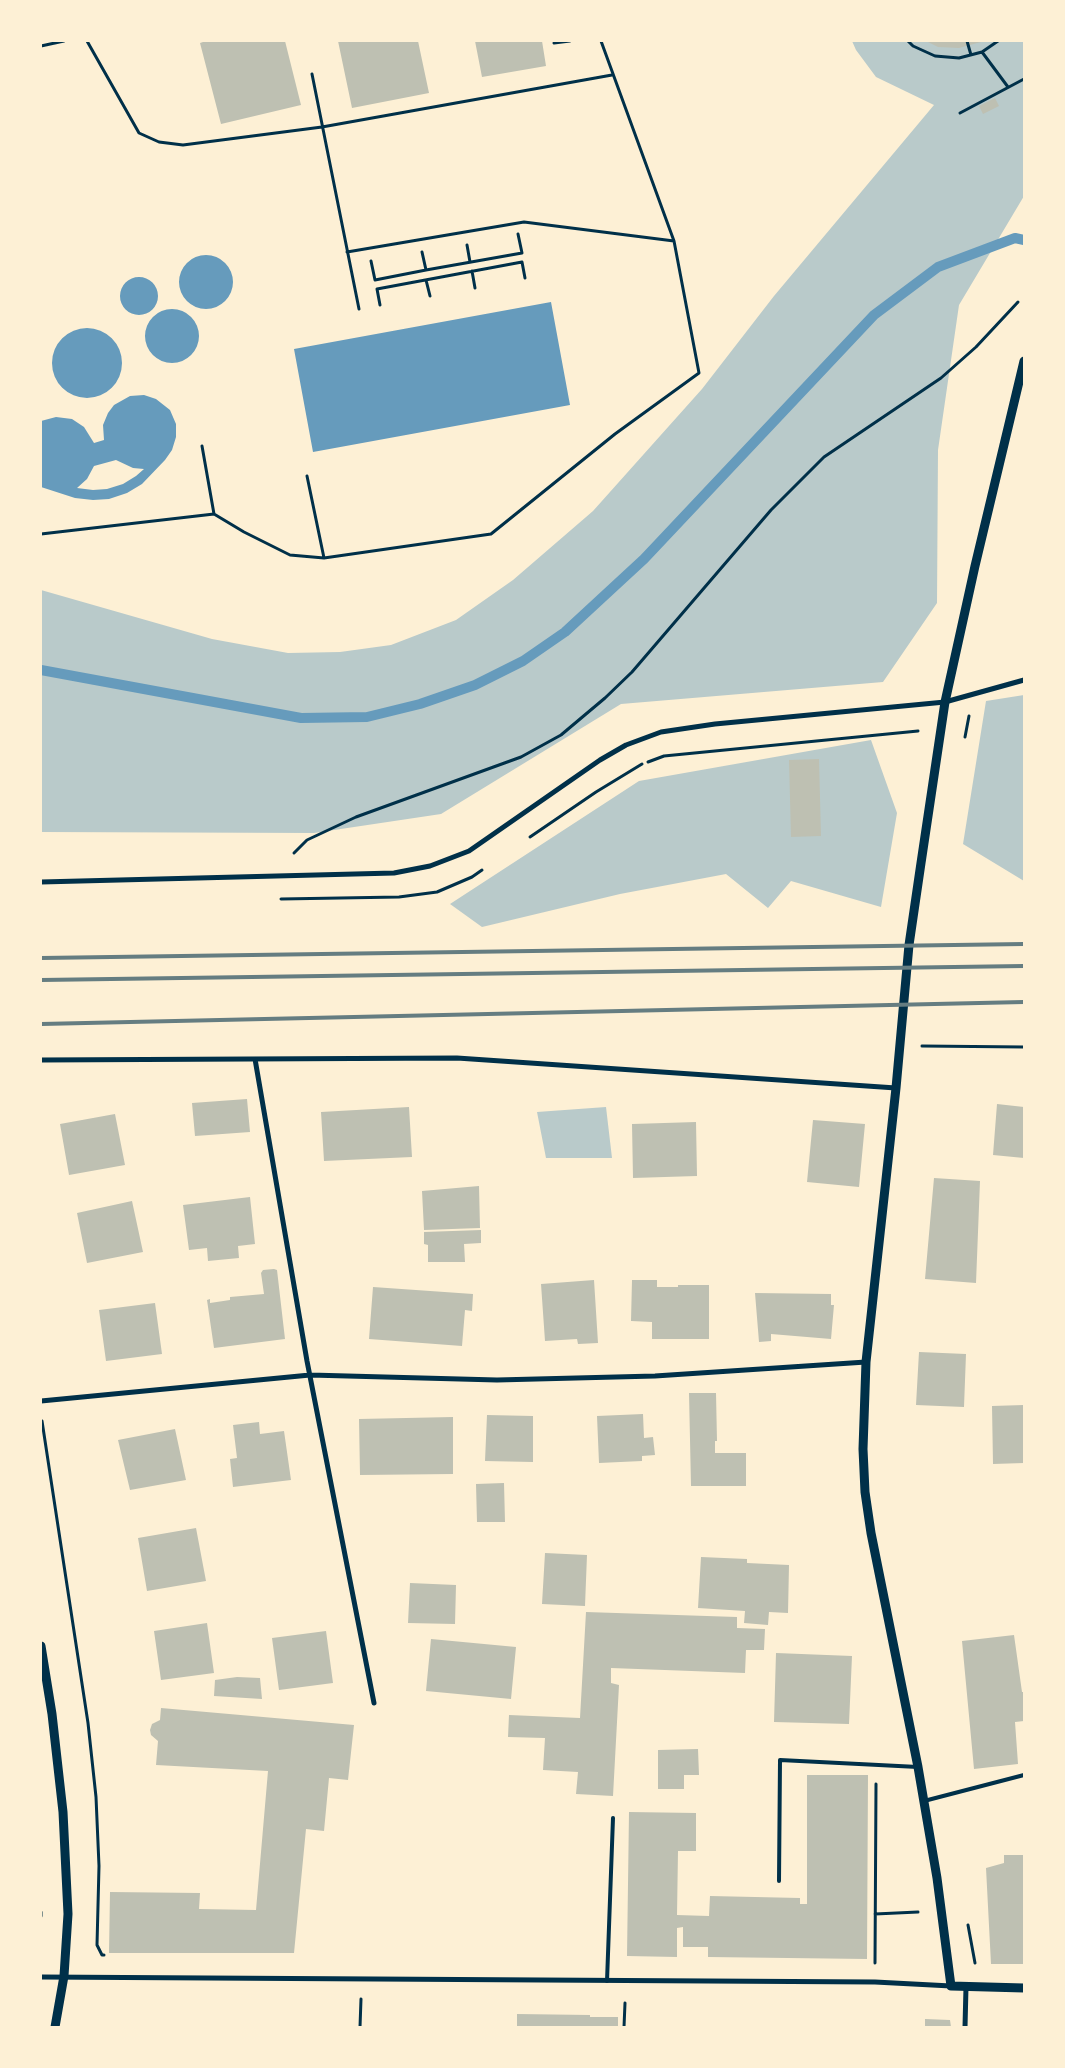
<!DOCTYPE html>
<style>
body{margin:0}
#map{position:relative;width:1065px;height:2068px;overflow:hidden;background:#fdf0d5;font-family:"Work Sans",sans-serif}
canvas{display:block}
.frame{position:absolute;inset:0;border:42px solid #fdf0d5;pointer-events:none}
</style>
<div id="map">
<canvas width="1065" height="2068"></canvas>
<div class="frame"></div>
</div>
<script>
const ctx = document.querySelector('canvas').getContext('2d');
ctx.lineJoin = 'round';
function fillPath(path, color) { ctx.fillStyle = color; ctx.fill(path, 'evenodd'); }
const toPath = rows => new Path2D(rows.map(r => 'M' + r).join(''));
function trace(path, color, width, dash) { ctx.strokeStyle = color; ctx.lineWidth = width; ctx.lineCap = dash ? 'butt' : 'round'; ctx.setLineDash(dash || []); ctx.stroke(path); }
fillPath(toPath([
 [852,41,1024,41,1024,196,959,305,938,450,937,603,883,682,621,704,441,814,314,833,41,832,41,590,212,639,288,653,340,652,391,645,456,620,513,580,593,511,702,389,774,296,934,105,876,77,856,50],
 [1024,695,1024,881,963,844,986,701],
 [871,740,897,813,881,907,791,881,768,908,726,874,620,894,482,927,450,904,639,781],
 [606,1107,612,1158,546,1158,537,1112]
]), '#b9caca');
fillPath(toPath([
 '179 282a27 27 0 1 1 54 0a27 27 0 1 1-54 0Z',
 '120 296a19 19 0 1 1 38 0a19 19 0 1 1-38 0Z',
 [551,302,570,405,313,452,294,349],
 '145 336a27 27 0 1 1 54 0a27 27 0 1 1-54 0Z',
 '52 363a35 35 0 1 1 70 0a35 35 0 1 1-70 0Z',
 [144,395,156,399,170,410,176,424,176,437,172,450,165,460,142,484,127,493,109,499,93,500,75,498,41,487,41,421,56,417,72,419,84,427,94,443,104,440,103,425,108,413,114,405,130,396],
 [116,460,133,468,144,469,136,476,123,484,107,489,93,490,77,488,87,479,94,466]
]), '#669bbc');
trace(toPath([
 [41,670,301,718,367,717,420,704,475,685,523,661,565,632,644,559,874,315,938,267,1015,238,1024,240]
]), '#669bbc', 10);
fillPath(toPath([
 [206,41,285,41,301,105,221,124,200,43],
 [338,41,418,41,429,93,352,108],
 [475,41,542,41,546,66,482,77],
 [926,41,981,41,981,42,959,48,938,47],
 [995,98,999,106,983,114,979,106],
 [819,759,821,836,791,837,789,760],
 [247,1099,250,1132,195,1136,192,1103],
 [997,1104,1024,1107,1024,1158,993,1155],
 [409,1107,412,1157,324,1161,321,1112],
 [115,1114,125,1165,69,1175,60,1124],
 [813,1120,865,1124,859,1187,807,1182],
 [696,1122,697,1176,633,1178,632,1124],
 [934,1178,980,1181,976,1283,925,1279],
 [479,1186,480,1228,424,1230,422,1191],
 [250,1197,255,1244,238,1246,239,1258,208,1261,207,1248,189,1250,183,1205],
 [132,1201,143,1252,87,1263,77,1213],
 [481,1230,481,1243,464,1244,465,1262,428,1262,428,1245,424,1244,424,1232],
 [274,1269,277,1270,285,1339,214,1348,207,1300,210,1299,210,1303,230,1300,230,1297,264,1294,261,1273,263,1270],
 [594,1280,598,1343,578,1344,577,1339,545,1341,541,1284],
 [632,1280,657,1280,657,1287,678,1287,678,1285,709,1285,709,1339,652,1339,652,1322,631,1321],
 [373,1287,473,1294,472,1311,465,1310,462,1346,369,1339],
 [755,1293,831,1294,831,1305,834,1305,831,1339,771,1334,771,1341,759,1342],
 [155,1303,162,1354,106,1361,99,1310],
 [919,1352,966,1354,964,1407,916,1405],
 [689,1393,716,1393,717,1441,715,1441,715,1453,746,1453,746,1486,691,1486],
 [1024,1405,1024,1463,993,1464,992,1406],
 [643,1414,644,1438,653,1437,655,1455,642,1456,642,1461,599,1463,597,1416],
 [487,1415,533,1416,533,1462,485,1461],
 [453,1417,453,1474,360,1475,359,1419],
 [259,1422,260,1434,284,1431,291,1480,233,1487,230,1459,237,1458,233,1425],
 [175,1429,186,1480,130,1490,118,1440],
 [504,1483,505,1522,477,1522,476,1484],
 [196,1528,206,1581,147,1591,138,1538],
 [545,1553,587,1555,585,1606,542,1604],
 [701,1557,747,1559,747,1563,789,1565,788,1613,769,1612,768,1625,744,1623,745,1611,698,1608],
 [410,1583,456,1585,455,1624,408,1623],
 [586,1612,737,1617,737,1628,765,1629,764,1650,746,1650,745,1673,611,1668,611,1683,619,1685,613,1796,576,1794,578,1772,543,1770,545,1738,508,1737,509,1715,580,1718],
 [207,1623,214,1673,161,1680,154,1631],
 [326,1631,333,1683,279,1690,272,1638],
 [1014,1635,1022,1692,1024,1692,1024,1721,1015,1722,1018,1764,974,1769,962,1641],
 [431,1639,516,1647,511,1699,426,1691],
 [776,1653,852,1656,849,1724,774,1722],
 [237,1677,260,1678,262,1699,214,1696,215,1680],
 [161,1708,354,1725,348,1780,329,1778,324,1831,306,1829,294,1953,109,1953,110,1892,200,1893,199,1909,256,1910,268,1771,156,1765,158,1741,151,1735,150,1730,152,1724,160,1720],
 [698,1749,699,1775,684,1775,684,1789,658,1789,658,1750],
 [807,1775,868,1775,867,1959,708,1957,708,1947,683,1947,683,1927,677,1928,677,1957,627,1956,629,1812,696,1813,696,1851,678,1851,677,1915,709,1916,710,1896,800,1898,800,1904,807,1904],
 [1004,1855,1024,1855,1024,1964,991,1964,986,1868,1004,1863],
 [517,2014,590,2015,590,2017,618,2017,618,2027,517,2027],
 [925,2019,950,2020,951,2027,925,2027]
]), '#bec0b2');
trace(toPath([
 [87,41,139,133,159,142,183,145,322,127,612,75],
 [601,41,674,241],
 [908,41,913,46,935,56,959,58,982,52,998,41],
 [967,41,971,55],
 [554,43,570,41],
 [41,46,64,41],
 [982,52,1008,87],
 [312,74,359,309],
 [960,113,1024,79],
 [467,245,470,262],
 [422,252,426,270],
 [371,261,375,280,426,270,522,253,518,234],
 [472,271,475,288],
 [426,280,430,296],
 [380,305,377,289,522,262,525,278],
 [202,446,214,514,244,532,290,555,324,558,491,534,615,434,699,373,674,241,524,222,347,252],
 [307,476,324,558],
 [41,534,214,514],
 [965,737,969,716],
 [648,762,664,756,918,731],
 [530,837,596,792,642,764],
 [294,853,307,840,356,817,521,757,561,735,605,698,632,672,771,510,824,457,941,378,976,347,1018,302],
 [281,899,399,897,437,892,472,877,482,870],
 [922,1046,1024,1047],
 [42,1421,88,1723,96,1797,99,1866,97,1945,102,1955,104,1955],
 [41,1912,41,1916],
 [875,1914,918,1912],
 [968,1925,975,1963],
 [875,1963,876,1784],
 [360,2027,361,1999],
 [624,2027,625,2003]
]), '#003049', 3);
trace(toPath([
 [924,1801,1024,1775],
 [779,1881,780,1760,918,1767],
 [607,1981,613,1818]
]), '#003049', 4);
trace(toPath([
 [41,882,394,873,430,866,469,851,600,760,626,745,661,732,715,724,945,702,1024,680],
 [255,1059,307,1361,374,1703],
 [41,1060,457,1058,896,1088],
 [41,1401,310,1375,497,1380,655,1376,866,1362],
 [41,1977,875,1982,951,1986],
 [965,2027,966,1987]
]), '#003049', 5);
trace(toPath([
 [1024,361,975,566,945,702,921,863,909,945,896,1088,866,1362,863,1449,865,1492,871,1533,918,1767,937,1878,951,1986,1024,1988],
 [41,1646,52,1714,63,1812,68,1914,64,1976,55,2027]
]), '#003049', 9);
trace(toPath([
 [41,958,1024,944],
 [41,980,1024,966],
 [41,1024,1024,1002]
]), '#657d81', 4);
</script>
